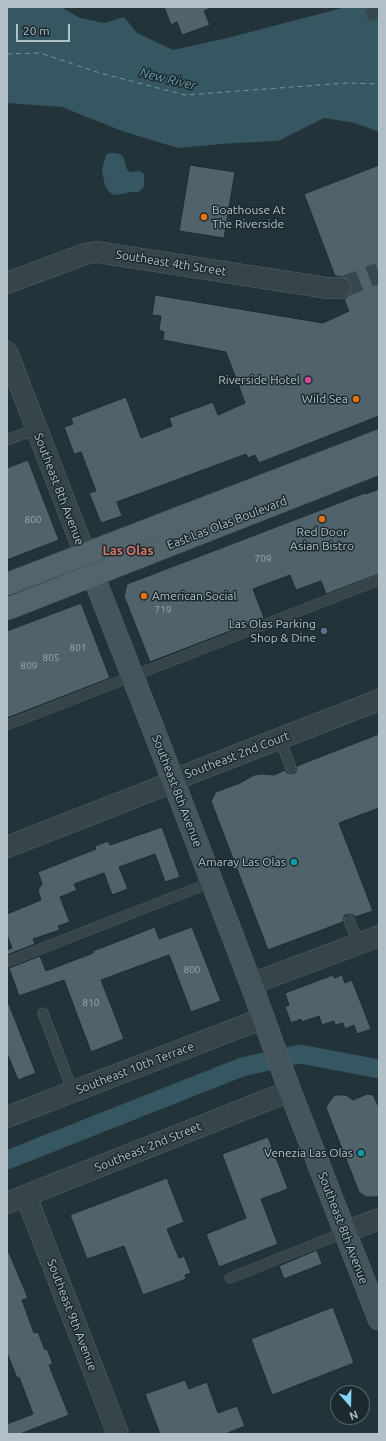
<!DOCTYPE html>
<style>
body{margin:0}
#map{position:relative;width:386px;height:1441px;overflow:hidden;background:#22343a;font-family:Ubuntu,sans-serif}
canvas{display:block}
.frame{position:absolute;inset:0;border:8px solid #b1c0c6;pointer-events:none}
.north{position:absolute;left:330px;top:1385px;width:40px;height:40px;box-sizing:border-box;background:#1b2a2f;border:1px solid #57666b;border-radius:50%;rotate:160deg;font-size:11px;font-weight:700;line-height:16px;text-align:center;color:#b1c0c6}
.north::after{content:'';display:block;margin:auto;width:14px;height:18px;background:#85d4f7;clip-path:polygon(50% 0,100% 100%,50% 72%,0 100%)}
.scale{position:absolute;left:16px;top:24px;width:54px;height:18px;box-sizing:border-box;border:2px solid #b1c0c6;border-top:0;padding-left:5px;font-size:12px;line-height:14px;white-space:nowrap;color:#b1c0c6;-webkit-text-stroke:3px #1b2a2f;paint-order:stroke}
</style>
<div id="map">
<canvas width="386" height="1441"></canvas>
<div class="frame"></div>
<div class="north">N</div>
<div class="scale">20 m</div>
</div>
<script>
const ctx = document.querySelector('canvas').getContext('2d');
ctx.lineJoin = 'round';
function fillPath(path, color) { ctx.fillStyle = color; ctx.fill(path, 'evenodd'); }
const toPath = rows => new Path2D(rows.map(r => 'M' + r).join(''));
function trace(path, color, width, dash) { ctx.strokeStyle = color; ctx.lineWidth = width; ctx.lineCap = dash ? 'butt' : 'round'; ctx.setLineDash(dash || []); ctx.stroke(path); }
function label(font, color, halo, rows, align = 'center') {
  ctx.font = font + ' Ubuntu,sans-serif'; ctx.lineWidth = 3; ctx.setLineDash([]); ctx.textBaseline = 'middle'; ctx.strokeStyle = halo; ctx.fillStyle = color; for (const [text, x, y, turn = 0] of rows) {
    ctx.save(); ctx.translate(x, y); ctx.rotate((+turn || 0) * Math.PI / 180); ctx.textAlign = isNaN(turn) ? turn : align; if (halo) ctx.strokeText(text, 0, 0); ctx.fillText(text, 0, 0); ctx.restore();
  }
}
fillPath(toPath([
 [7,7,61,7,80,18,104,23,124,17,137,33,173,50,227,38,346,7,379,7,379,132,355,123,324,118,278,141,233,143,178,148,122,131,62,107,7,103],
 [110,153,116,153,123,156,127,170,131,172,140,171,144,174,144,186,141,190,138,192,130,192,122,194,114,195,109,192,105,186,102,170,106,155]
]), '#365661');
trace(toPath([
 [7,1160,242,1067,300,1054,379,1069]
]), '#365661', 19);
trace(toPath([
 [7,54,40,53,100,73,185,95,347,83,379,84]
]), '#6a96a5', 1, [5, 4]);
const building = toPath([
 [164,7,213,7,204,11,210,25,182,35,177,22,171,25,164,7],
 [190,165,235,172,224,238,179,231,190,165],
 [379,165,379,416,259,463,255,455,248,458,246,454,117,502,122,516,101,523,89,493,96,491,81,452,74,454,64,427,73,424,71,418,126,397,141,438,172,426,169,418,213,402,218,415,245,403,226,352,163,340,164,332,159,330,161,316,152,315,155,295,323,323,349,311,344,299,351,294,352,288,351,282,346,277,335,276,304,194,379,165],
 [28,460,59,540,7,560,7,468,28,460],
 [379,489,379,574,326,594,321,581,296,590,290,575,253,589,264,618,150,662,124,596,127,584,365,493,366,494,379,489],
 [81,603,110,678,7,718,7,631,81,603],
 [379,734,379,808,339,823,373,911,355,917,353,915,347,914,344,916,343,922,268,950,211,801,216,792,240,783,254,775,262,774,274,775,285,770,287,773,293,774,296,772,297,766,379,734],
 [162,827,180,877,165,882,155,854,119,867,128,889,112,895,104,873,74,884,77,890,60,897,70,922,58,926,60,930,33,939,35,944,7,955,7,950,12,948,7,935,7,914,41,900,38,890,42,884,38,872,96,849,95,846,108,841,110,845,162,827],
 [155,927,159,939,192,927,221,1001,191,1012,169,955,101,980,124,1039,91,1052,64,980,19,996,9,968,40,956,46,971,93,953,93,951,155,927],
 [333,975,334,978,342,975,345,983,352,980,371,1029,357,1034,354,1025,345,1029,343,1023,335,1025,334,1021,322,1025,319,1016,302,1022,301,1019,291,1023,285,1007,289,1005,285,993,333,975],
 [8,1002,36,1073,18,1080,7,1053,7,1003,8,1002],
 [367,1094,373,1095,379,1107,379,1197,366,1197,359,1192,326,1108,330,1101,335,1095,346,1095,353,1100,367,1094],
 [268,1137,288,1189,261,1199,278,1244,219,1267,206,1234,246,1218,222,1154,268,1137],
 [167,1178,184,1222,167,1229,179,1258,184,1256,191,1273,185,1275,186,1279,143,1295,124,1246,87,1259,70,1215,167,1178],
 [7,1248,28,1298,22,1300,34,1333,38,1332,45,1350,47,1349,53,1364,49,1365,69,1415,20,1434,7,1434,7,1424,33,1414,19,1377,17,1378,7,1353,7,1248],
 [317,1250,322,1264,284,1279,279,1266,317,1250],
 [333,1307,354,1363,272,1395,251,1339,333,1307],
 [185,1380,189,1389,207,1382,218,1413,237,1406,245,1426,225,1434,160,1434,145,1394,185,1380]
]);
fillPath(building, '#50636a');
trace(building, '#1d2c31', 1);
trace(toPath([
 [340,288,379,273]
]), '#37494f', 21, [21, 10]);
trace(toPath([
 [375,7,379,18]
]), '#37494f', 22, [22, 11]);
const lane = toPath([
 [7,440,36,429],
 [7,725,379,580],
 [280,739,291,768],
 [349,920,358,943],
 [7,962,212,882],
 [43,1013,73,1092],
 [230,1278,345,1232]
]);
const street = toPath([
 [7,283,85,254,97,252,327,288,340,288],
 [7,352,85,554],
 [7,847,158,788,191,773,379,700],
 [251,984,379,936],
 [7,1117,264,1018],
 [26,1196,118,1434],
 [7,1203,290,1091],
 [345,1232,379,1219]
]);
const secondary = toPath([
 [86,557,156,736,251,984,290,1091,379,1319]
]);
const primary = toPath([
 [7,584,379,441],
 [7,609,379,463]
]);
trace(lane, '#546368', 11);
trace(street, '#546368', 22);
trace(secondary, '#546368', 23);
trace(primary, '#425156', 23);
trace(lane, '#36454a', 10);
trace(street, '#36454a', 21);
trace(secondary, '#44555d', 22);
trace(primary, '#54646b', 22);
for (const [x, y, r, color] of [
 [204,217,4,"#e8710a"],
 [308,380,4,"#d1479c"],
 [356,399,4,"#e8710a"],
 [322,519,4,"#e8710a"],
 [144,596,4,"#e8710a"],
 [324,631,4,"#5c6f8a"],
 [294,862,4,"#0f9aa8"],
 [361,1153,4,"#0f9aa8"]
]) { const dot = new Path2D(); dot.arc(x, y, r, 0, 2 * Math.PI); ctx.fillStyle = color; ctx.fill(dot); trace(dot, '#1b2a2f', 1.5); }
label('10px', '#99a9af', null, [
 ["800",33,520],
 ["709",263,559],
 ["719",163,610],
 ["801",78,648],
 ["805",51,658],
 ["809",29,666],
 ["800",192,970],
 ["810",91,1003]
]);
label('12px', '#b1c0c6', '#1b2a2f', [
 ["Boathouse At",212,210,"left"],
 ["The Riverside",212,224,"left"],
 ["Riverside Hotel",300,380],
 ["Wild Sea",348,399],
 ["Red Door",322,532,"center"],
 ["Asian Bistro",322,546,"center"],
 ["American Social",152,596,"left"],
 ["Las Olas Parking",316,624],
 ["Shop & Dine",316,638],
 ["Amaray Las Olas",286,862],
 ["Venezia Las Olas",353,1153]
], 'right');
label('12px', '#b1c0c6', '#1b2a2f', [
 ["Southeast 4th Street",171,263,9],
 ["Southeast 8th Avenue",59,489,69],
 ["East Las Olas Boulevard",227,523,-21],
 ["Southeast 2nd Court",237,755,-21],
 ["Southeast 8th Avenue",177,791,69],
 ["Southeast 10th Terrace",135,1068,-21],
 ["Southeast 2nd Street",148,1147,-22],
 ["Southeast 8th Avenue",343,1228,69],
 ["Southeast 9th Avenue",72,1315,69]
]);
label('italic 13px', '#6a96a5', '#1b2a2f', [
 ["New River",168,79,14]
]);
label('bold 13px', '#d57567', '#1b2a2f', [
 ["Las Olas",128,551]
]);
</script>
